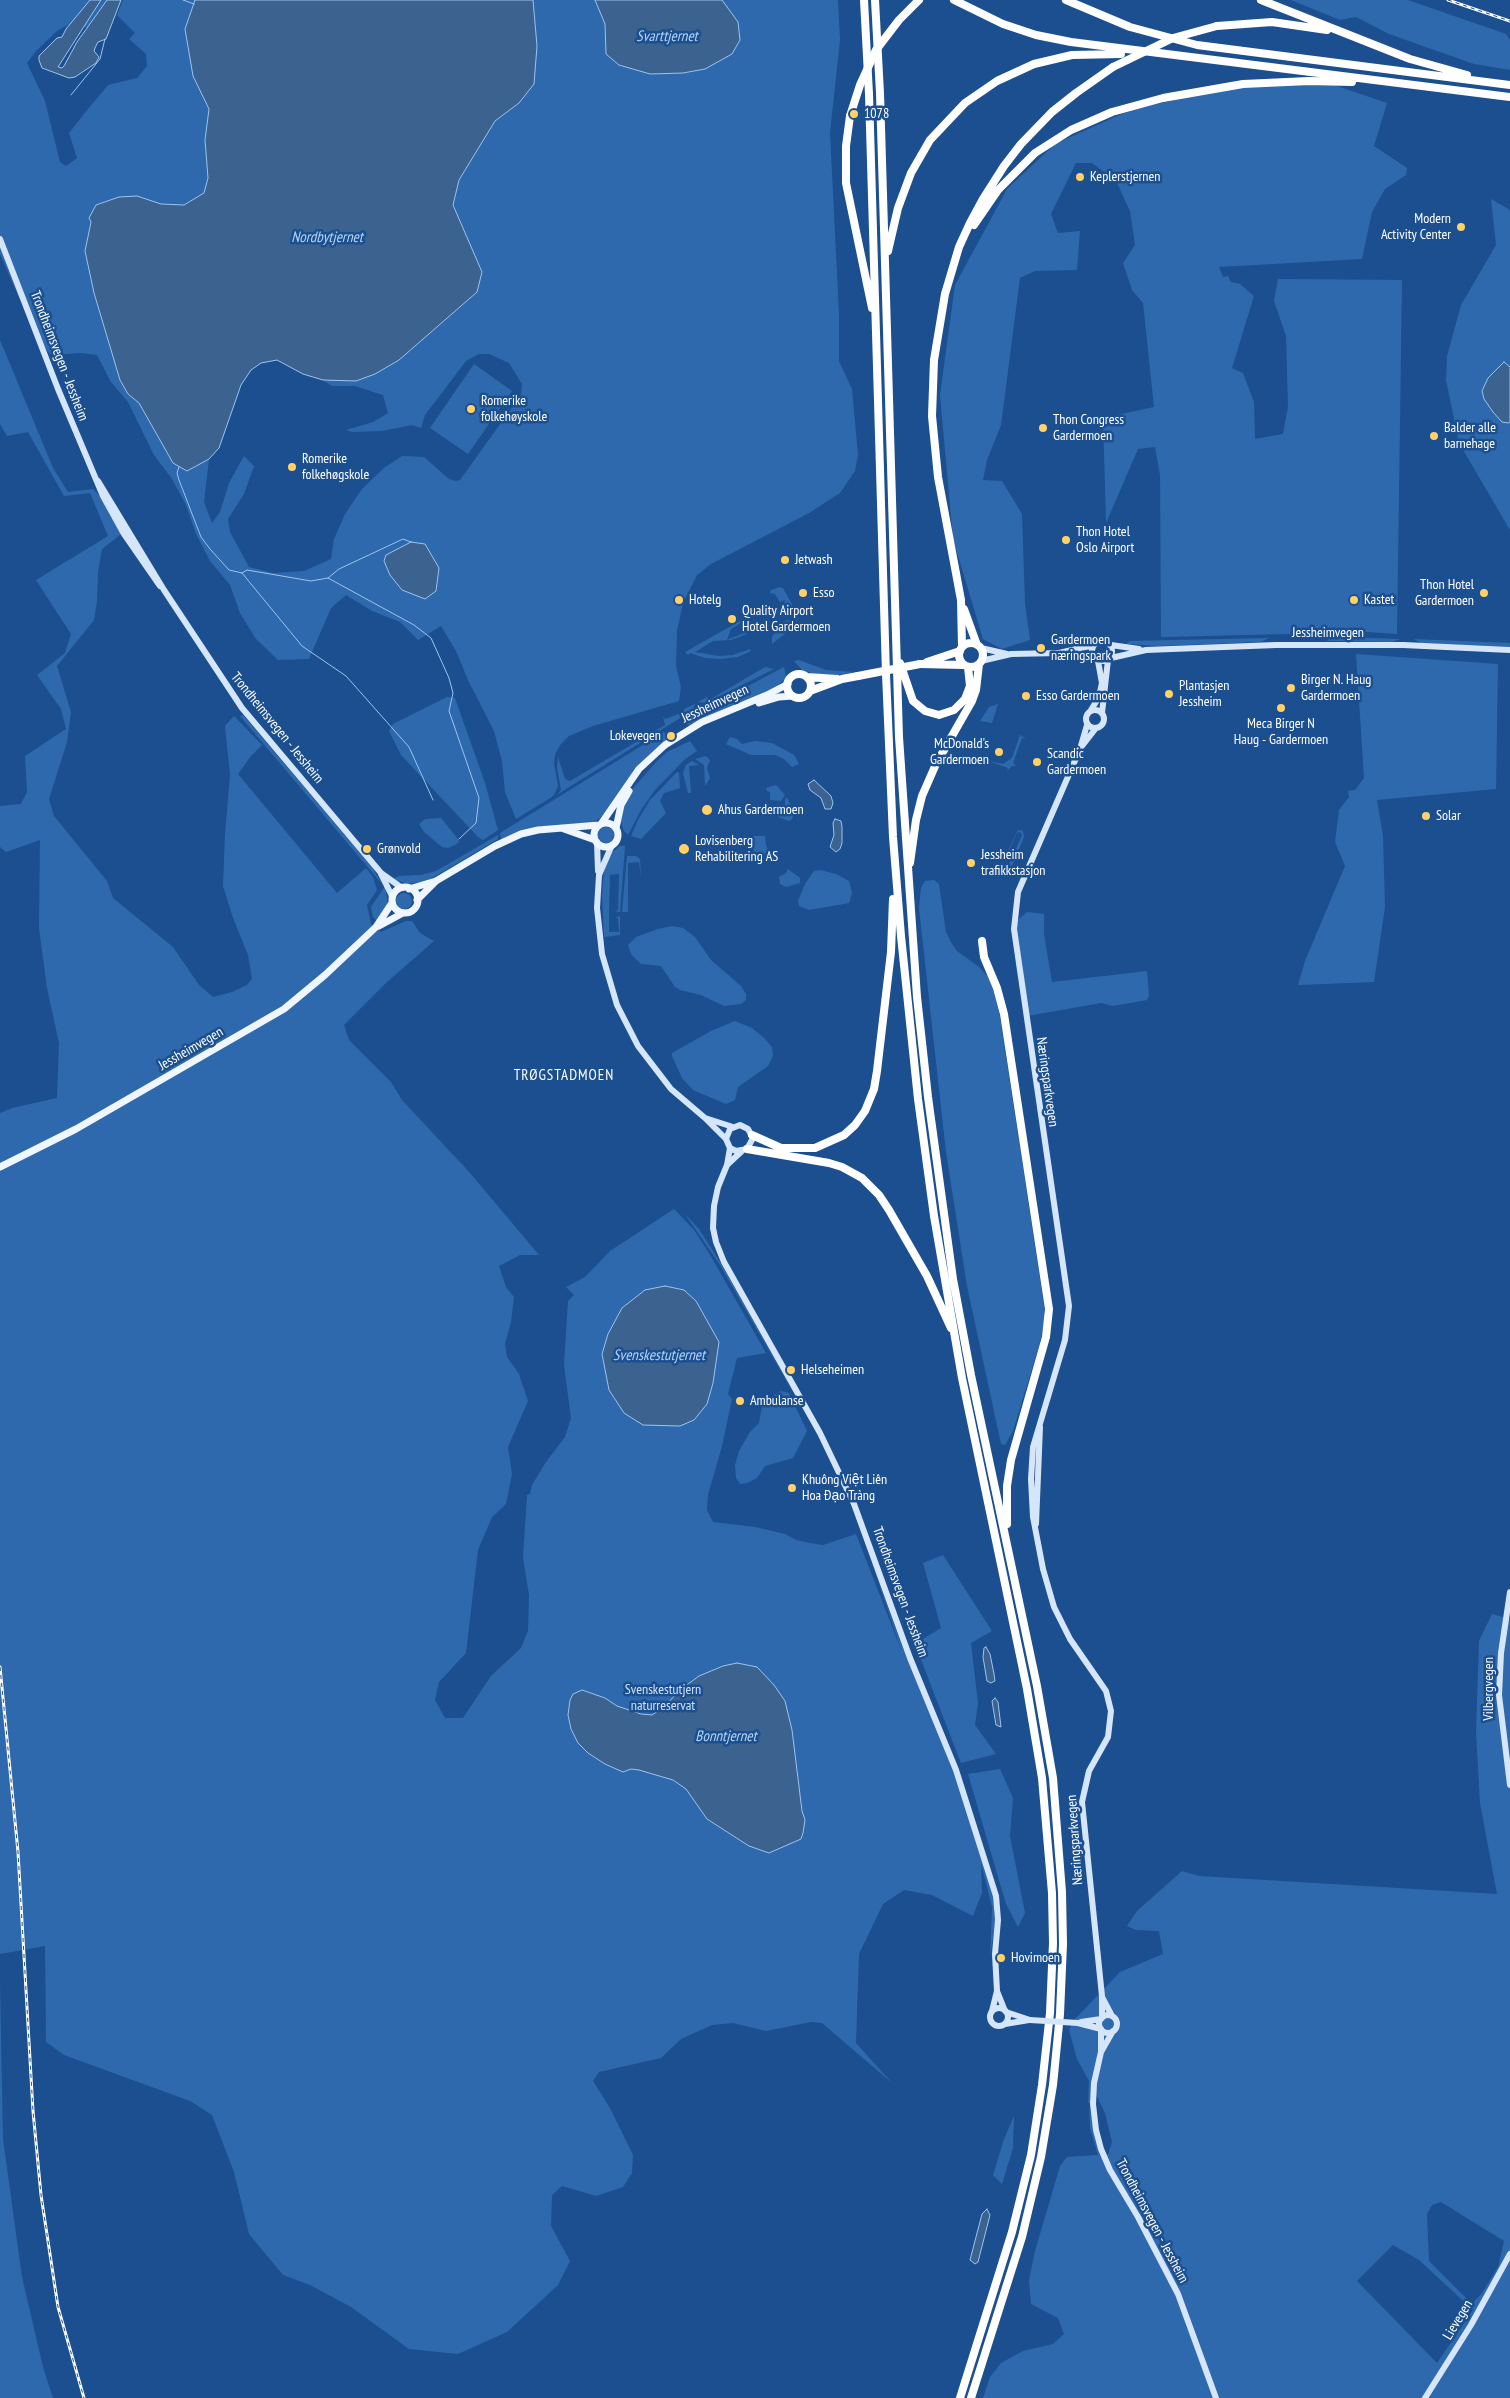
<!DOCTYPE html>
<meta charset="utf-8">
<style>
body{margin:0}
canvas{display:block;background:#1b4f8f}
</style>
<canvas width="1510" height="2398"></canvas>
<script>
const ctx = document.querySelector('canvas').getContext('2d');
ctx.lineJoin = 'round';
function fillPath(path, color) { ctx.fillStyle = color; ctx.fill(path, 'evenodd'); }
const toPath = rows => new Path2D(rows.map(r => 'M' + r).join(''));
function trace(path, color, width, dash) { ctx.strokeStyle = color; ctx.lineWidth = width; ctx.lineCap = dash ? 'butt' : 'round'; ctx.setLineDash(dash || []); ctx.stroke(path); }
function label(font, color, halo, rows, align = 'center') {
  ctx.font = font + ' "PT Sans Narrow",sans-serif'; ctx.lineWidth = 5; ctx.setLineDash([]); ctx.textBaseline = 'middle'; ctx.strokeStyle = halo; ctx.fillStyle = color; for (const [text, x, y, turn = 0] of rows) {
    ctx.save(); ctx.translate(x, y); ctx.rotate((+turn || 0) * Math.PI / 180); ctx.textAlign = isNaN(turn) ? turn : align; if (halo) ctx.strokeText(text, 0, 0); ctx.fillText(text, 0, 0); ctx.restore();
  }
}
fillPath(toPath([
 [0,0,116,0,101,34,73,22,57,31,36,51,27,63,45,101,60,162,66,166,77,158,69,133,88,109,108,85,137,78,147,66,146,54,129,39,135,33,117,15,123,0,195,0,193,76,209,109,205,140,208,178,204,193,184,205,161,204,137,196,91,222,85,251,94,293,120,380,128,394,139,403,173,463,187,471,209,459,204,502,212,523,220,512,229,483,244,456,254,466,244,494,228,519,230,532,249,567,273,573,304,571,331,559,334,539,345,514,362,489,384,468,402,456,424,457,449,479,456,481,460,480,521,395,522,384,509,363,489,354,479,354,466,361,425,415,421,428,412,425,382,431,352,432,346,430,373,422,388,413,383,395,355,386,332,386,323,380,338,380,375,374,399,360,477,292,453,205,459,180,495,121,519,103,537,46,533,0,595,0,605,24,606,54,619,65,651,74,683,73,705,69,738,22,722,0,838,0,840,40,830,133,839,314,839,361,852,389,858,455,855,471,840,493,809,513,711,564,697,575,683,603,677,631,676,666,681,687,679,701,593,726,569,736,561,744,555,754,554,764,558,786,555,793,552,797,516,819,505,792,502,761,494,731,468,680,456,651,441,626,418,640,400,622,372,611,346,595,331,608,309,659,278,660,256,639,240,613,230,585,210,561,196,534,186,505,172,479,154,455,128,402,111,382,97,355,81,353,51,355,35,334,0,254],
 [1291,0,1408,0,1506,34,1510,40,1510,70,1474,64,1389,34,1356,17,1340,20],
 [1328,83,1387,103,1374,146,1407,168,1406,175,1385,189,1372,212,1362,259,1219,267,1223,277,1228,276,1231,282,1240,284,1254,296,1232,368,1243,373,1254,402,1255,439,1283,434,1288,407,1286,336,1274,301,1278,279,1402,280,1397,634,1352,631,1329,633,1161,637,1160,475,1155,447,1138,449,1106,523,1103,418,1154,407,1143,303,1132,290,1123,263,1135,245,1130,211,1116,181,1092,163,1076,163,1051,214,1058,233,1080,231,1077,270,1035,271,1020,278,1001,425,987,460,983,480,1002,481,1022,514,1025,603,1030,640,1002,649,983,639,953,539,940,395,955,285,1007,189,1055,144,1133,109,1231,88],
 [1491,199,1510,210,1510,530,1459,443,1446,380,1447,356,1461,305,1496,245],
 [0,340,53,468,68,492,93,489,109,506,121,534,102,549,98,572,97,601,94,620,57,666,71,712,67,742,49,799,54,816,107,881,113,898,173,947,199,985,213,997,232,992,247,985,252,979,248,955,233,918,223,886,225,834,230,775,225,726,234,716,262,745,251,756,238,774,337,893,366,868,373,877,377,890,367,905,371,924,381,932,406,921,412,921,420,933,434,941,387,982,344,1025,349,1040,391,1082,402,1100,470,1173,539,1255,520,1255,499,1266,506,1287,514,1297,511,1322,505,1344,507,1357,519,1374,528,1401,508,1447,512,1474,506,1504,492,1517,478,1550,466,1653,439,1682,435,1700,445,1718,463,1718,491,1676,521,1648,528,1631,529,1595,523,1558,527,1495,530,1494,532,1485,546,1462,565,1437,571,1418,564,1365,568,1301,574,1295,566,1287,585,1277,610,1251,674,1209,694,1230,709,1253,766,1353,737,1358,728,1394,732,1399,722,1446,708,1495,707,1510,713,1522,755,1527,785,1534,796,1540,810,1543,823,1545,856,1534,902,1652,872,1563,900,1641,955,1773,993,1895,995,1923,990,1958,992,1907,981,1863,982,1893,973,1916,932,1895,904,1890,883,1904,859,1954,856,2043,892,2083,822,2023,811,2022,766,2031,733,2023,712,2025,681,2039,661,2058,599,2072,593,2081,610,2108,633,2155,632,2173,623,2187,596,2196,562,2186,552,2195,551,2226,570,2261,558,2285,507,2332,458,2354,409,2349,351,2307,310,2285,283,2275,249,2234,234,2172,212,2115,190,2101,64,2055,46,2042,45,1946,0,1954,0,1113,12,1108,57,1098,59,1043,47,988,39,928,40,840,6,852,0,847,0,806,21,804,27,792,25,756,66,729,61,709,37,675,65,653,71,634,36,580,108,536,90,493,64,496,28,432,7,436,0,424],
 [474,364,512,391,468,454,430,428],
 [780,587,783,588,798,615,797,622,792,616,782,613,785,600,780,602,775,594,770,593,771,590],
 [788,620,792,622,791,629,772,644,772,637,782,622],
 [740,621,741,623,731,629,727,640,746,632,747,634,731,640,713,641,695,652,719,656,733,655,750,649,751,651,738,657,720,659,705,658,690,653,688,655,685,652],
 [1269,638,1261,642,1235,643,1158,646,1127,644,1129,641],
 [1329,638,1369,638,1400,639,1392,642,1327,641],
 [1414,639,1510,643,1510,647,1421,643],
 [1356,654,1498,664,1496,789,1377,800,1383,836,1385,907,1374,982,1298,985,1305,961,1345,866,1335,842,1339,810,1349,797,1348,791,1355,790,1364,778],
 [799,660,826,670,854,672,833,676,811,673,802,670,794,661],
 [765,667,774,669,706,703,698,702,707,697,709,700],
 [784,667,786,677,780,684,768,692,735,704,696,722,689,725,686,723,690,717,708,713,714,704],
 [447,697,455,698,485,783,498,830,483,840,478,837,401,755,389,731,393,724],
 [695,704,693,710,558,794,561,790,557,767,558,757,565,779,570,781,665,725,663,716,665,719,684,712,684,709],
 [998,704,992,723,980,721,989,707],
 [243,715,372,867,382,884,240,716],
 [664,732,668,738,599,819,593,822,534,827,501,839,500,833],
 [1020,735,1026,739,1022,738,1013,763,1016,766,1012,766,1007,771,1008,768,988,761,1003,764,1012,758],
 [730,737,737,739,742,744,755,741,772,743,794,755,799,764,792,767,784,759,775,755,751,755,726,744],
 [690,741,697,751,684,760,655,790,641,810,628,835,624,831,620,819,629,793,657,761,667,752],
 [706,756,710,760,707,768,710,778,705,786,704,765,695,759],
 [692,761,699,765,689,766,691,793,688,793,683,773,686,765],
 [677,772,679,773,680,788,664,793,660,801,666,813,641,839,631,836,638,820,650,800],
 [776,785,785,795,781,801,770,800,770,792,767,791,766,788],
 [787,797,794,813,792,819,789,821,778,817,779,812,785,807,785,800],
 [441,818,458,839,459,842,455,845,448,848,442,847,424,832,419,824,425,819],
 '598 835a8 8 0 1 1 16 0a8 8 0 1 1-16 0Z',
 [1018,830,1023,831,1024,837,1012,866,1009,865,1022,835,1020,832,1017,833,1004,862,1003,861],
 [498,835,498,839,427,881,408,884,393,879,399,876,421,875,436,871],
 [752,836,765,836,766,845,771,856,764,862,742,863,742,860,754,859],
 [620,846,625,846,620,912,615,911,618,910,619,874,610,875,609,912,609,932,619,932,618,918,615,918,620,916,620,935,604,937,602,894,604,871,610,854],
 [627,856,636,856,640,859,641,878,639,862,628,863,628,912,622,912],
 [788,869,800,878,800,883,786,887,780,884,779,877,786,873],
 [820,870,836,874,849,881,852,893,849,903,809,910,799,906,798,901,805,884,814,871],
 [934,880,939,884,946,932,952,944,957,951,979,967,989,978,998,1004,1044,1306,1044,1324,1039,1346,1013,1431,1005,1445,1001,1444,967,1286,946,1152,919,908,921,888,925,881],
 [385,886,388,905,377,921,373,917,371,907],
 '396 901a8 8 0 1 1 16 0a8 8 0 1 1-16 0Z',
 [1027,912,1044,914,1044,934,1052,982,1147,971,1149,995,1147,1000,1113,1006,1101,1003,1027,1016,1014,923],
 [672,926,683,928,695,937,711,960,741,986,746,994,746,1000,741,1004,724,1006,701,995,680,990,675,987,661,966,641,964,631,954,628,945,636,937,658,929],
 [735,1021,752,1028,764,1038,772,1047,773,1056,768,1066,738,1087,735,1100,726,1104,693,1090,682,1078,672,1056,672,1053,711,1031],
 [685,1214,699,1229,722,1265,800,1405,720,1265],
 [781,1391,789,1393,807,1431,793,1458,765,1466,757,1478,747,1483,740,1484,736,1478,735,1465,739,1451,750,1432,759,1423,763,1401],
 [943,1555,992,1631,971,1643,978,1703,975,1725,996,1754,961,1763,915,1644,941,1628,923,1563],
 [1492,1614,1510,1619,1510,2398,983,2398,990,2377,1001,2363,1023,2351,1053,2344,1064,2334,1058,2318,1031,2304,1029,2280,1035,2251,1060,2166,1067,2157,1098,2155,1090,2128,1089,2107,1100,2155,1108,2155,1112,2142,1105,2113,1092,2086,1090,2103,1088,2103,1089,2081,1077,2059,1069,2030,1074,2020,1120,1972,1163,1954,1159,1931,1136,1930,1127,1926,1137,1911,1182,1871,1199,1876,1497,1894,1480,1803,1476,1732,1479,1641],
 [1441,2202,1504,2241,1498,2267,1482,2293,1472,2304,1429,2261,1427,2214,1432,2205],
 [1393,2245,1419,2260,1473,2310,1437,2363,1357,2281],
 [1000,1769,1013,1798,1010,1836,1025,1913,1018,1927,1006,1904,968,1774],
 [0,1983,3,2139,22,2277,43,2367,53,2398,0,2398],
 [1014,2116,1013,2148,1002,2184,993,2175,1004,2139]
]), '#2e69ad');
const water = toPath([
 [90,0,101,0,58,67,62,68,64,66,77,42,107,0,121,0,106,39,98,42,95,48,94,51,99,57,96,63,75,77,69,78,42,68,39,60,39,56,57,38,62,37,66,29,90,0],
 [195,0,533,0,537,46,534,84,519,103,495,121,459,180,453,205,482,272,477,292,399,360,375,374,356,381,323,380,303,374,277,360,261,363,251,370,241,385,219,448,209,459,187,471,173,463,139,403,128,394,120,380,94,293,85,251,91,222,89,218,96,205,119,197,137,196,161,204,184,205,204,193,208,178,205,140,209,109,193,76,185,29,195,0],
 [595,0,722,0,738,22,740,40,732,54,705,69,683,73,650,74,619,65,606,54,605,24,595,0],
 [1504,362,1510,367,1510,422,1508,423,1502,422,1493,412,1484,399,1482,391,1488,378,1504,362],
 [411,542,425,544,439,568,436,591,425,599,402,590,390,575,384,561,386,555,411,542],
 [814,780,831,796,833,803,831,809,825,809,821,798,810,790,808,784,814,780],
 [835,819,841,821,842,827,842,843,840,849,836,852,830,847,834,835,833,823,835,819],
 [665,1286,684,1290,696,1301,719,1342,713,1383,707,1404,694,1420,680,1426,643,1425,624,1413,609,1390,602,1354,608,1334,622,1308,645,1290,665,1286],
 [986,1647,990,1654,994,1674,995,1681,991,1683,987,1681,983,1657,984,1648,986,1647],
 [737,1663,757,1667,774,1685,785,1701,792,1730,802,1811,805,1820,803,1833,801,1839,769,1853,749,1846,707,1819,686,1789,673,1780,639,1770,631,1769,623,1772,605,1764,588,1753,578,1743,571,1729,568,1715,570,1700,573,1694,582,1690,605,1698,617,1706,641,1714,652,1715,664,1707,680,1690,699,1676,723,1666,737,1663],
 [995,1698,998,1702,1001,1727,996,1725,992,1701,995,1698],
 [987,2209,990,2215,978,2262,975,2264,970,2260,982,2214,987,2209]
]);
fillPath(water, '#3c6290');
trace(water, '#9cc4f0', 1);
trace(toPath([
 [183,0,194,4],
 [71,95,100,59,105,39],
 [179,467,177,473,179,480,201,537,210,549,229,570,242,573,302,646,346,676,409,747,433,800],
 [242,573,247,570,311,581,328,578,339,569,403,539,411,542],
 [328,578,414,625,431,638,449,678,453,693,449,711,479,798,476,823,459,839]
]), '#9cc4f0', 1);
trace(toPath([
 [0,239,58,389,103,496,124,534,160,586],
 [98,481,164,590,242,708,381,873,402,888],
 '1092 651a10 10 0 1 1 20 0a10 10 0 1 1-20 0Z',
 [1111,645,1139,649],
 [981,648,1007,654],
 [1065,654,1094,658],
 [1111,658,1146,650,1276,645,1403,645,1510,650],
 [981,661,1011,654,1059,653,1094,645],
 '1086 719a9 9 0 1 1 18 0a9 9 0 1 1-18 0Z',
 [1091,710,1099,697,1102,683,1098,661],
 [1102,713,1108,660],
 [1087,725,1080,749,1018,892,1014,929,1069,1306,1065,1340,1033,1447,1031,1479,1033,1517,1043,1569,1054,1607,1070,1639,1106,1691,1111,1711,1108,1737,1089,1771,1082,1802,1102,1996,1102,2018],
 [1082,746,1096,728],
 [597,842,598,871],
 [612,845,599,875,597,908,602,954,617,1005,638,1046,671,1089,705,1118,733,1127],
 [381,874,392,896],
 [705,1118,726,1139,730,1148,736,1151,747,1149,753,1138,748,1129,740,1125,730,1129,726,1139],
 [730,1148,727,1165,718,1187,714,1206,713,1228,716,1242,724,1262,820,1433,854,1504,910,1658,956,1770,996,1896,998,1920,995,1954,997,1991,1005,2011],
 [727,1165,742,1151],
 [1036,1524,1040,1427],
 [1510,1592,1501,1653,1499,1695,1510,1785],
 [1102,1997,1112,2016],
 '990 2017a9 9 0 1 1 18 0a9 9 0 1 1-18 0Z',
 [992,2011,997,1991],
 [1006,2012,1030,2020],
 '1099 2024a9 9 0 1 1 18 0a9 9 0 1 1-18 0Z',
 [1081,2022,1101,2019],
 [1078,2023,1101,2029],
 [1005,2024,1029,2020],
 [1101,2029,1101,2052,1094,2083,1093,2104,1096,2130,1101,2149,1110,2170,1138,2217,1178,2294,1216,2398],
 [1101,2052,1113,2031],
 [1425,2398,1471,2325,1510,2254]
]), '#d6e6fa', 6);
trace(toPath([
 [759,703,779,697,793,696],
 '594 835a12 12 0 1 1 24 0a12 12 0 1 1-24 0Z',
 [601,824,639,769,665,745,702,722,767,695,788,684],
 [616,828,621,805,629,791],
 [564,829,595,840],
 '392 900a13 13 0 1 1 26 0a13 13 0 1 1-26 0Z',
 [409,889,436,881,495,846,521,834,538,830,599,825],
 [417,900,436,881],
 [379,926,403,913],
 [0,1167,76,1129,284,1009,325,975,376,927,392,903]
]), '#f0f6ff', 7);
trace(toPath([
 [864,0,869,94,886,674,893,837,901,936,918,1099,934,1216,962,1378,1027,1689,1042,1778,1052,1893,1053,1943,1050,2013,1042,2085,1031,2155,1012,2232,960,2398],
 [875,0,880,93,899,737,917,997,928,1097,953,1279,971,1375,1037,1686,1053,1778,1062,1892,1063,1944,1060,2014,1053,2085,1041,2157,1022,2237,971,2398],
 [954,0,1003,24,1036,35,1071,42,1510,97],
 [1066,0,1130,27,1197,45,1510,85],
 [1261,0,1410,59,1467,75],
 [1217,26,1272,22,1327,30],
 [850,116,846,146,846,183,872,308],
 [974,225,998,190,1035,153,1071,130,1112,112,1163,98,1243,84,1309,81,1352,82],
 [888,251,898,208,911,173,930,140,965,103,997,81,1034,64,1072,55,1121,54],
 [964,609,977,645],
 '959 655a12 12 0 1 1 24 0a12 12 0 1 1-24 0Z',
 [962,647,961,600,938,477,932,416,934,360,945,294,959,247,970,223,983,199,1004,166,1021,144,1052,112,1076,93,1113,67],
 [927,662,960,651],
 [900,663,913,701,925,711,939,715,954,710,965,699,970,686,968,667],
 [920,664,964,665],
 '787 686a12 12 0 1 1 24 0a12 12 0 1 1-24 0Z',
 [807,677,837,679],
 [810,691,842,679,858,676],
 [910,863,916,820,922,796,936,764,972,701,976,690,979,664],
 [982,941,984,957,997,988,1004,1014,1049,1309,1046,1337,1011,1460,1007,1486,1007,1524],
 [752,1135,781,1148,815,1148,844,1135,855,1125,865,1111,874,1089,877,1071,891,952,893,899],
 [747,1149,829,1163,842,1167,862,1178,879,1195,889,1210,927,1276,951,1328]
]), '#fff', 8);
const rail = toPath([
 [1448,0,1510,21],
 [0,1667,18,1852,33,2111,41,2195,58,2307,84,2398]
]);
trace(rail, '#fff', 3);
trace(rail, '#1b4f8f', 1, [4]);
trace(toPath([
 [1030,2020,1078,2023]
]), '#d6e6fa', 6);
trace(toPath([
 [1113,67,1173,38,1217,26],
 [850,116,860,85,876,50,899,20,919,0],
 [858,676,920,664]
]), '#fff', 8);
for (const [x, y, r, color] of [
 [854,114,5,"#ffd166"],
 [1080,177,5,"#ffd166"],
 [1461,227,5,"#ffd166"],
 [471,409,5,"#ffd166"],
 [1043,428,5,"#ffd166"],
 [1434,436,5,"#ffd166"],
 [292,467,5,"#ffd166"],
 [1066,540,5,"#ffd166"],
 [785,560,5,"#ffd166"],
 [803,593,5,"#ffd166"],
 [1484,593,5,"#ffd166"],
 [679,600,5,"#ffd166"],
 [1354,600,5,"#ffd166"],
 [732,619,5,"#ffd166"],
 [1041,648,5,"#ffd166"],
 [1291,688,5,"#ffd166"],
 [1169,694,5,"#ffd166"],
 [1026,696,5,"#ffd166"],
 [1281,708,5,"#ffd166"],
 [671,736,5,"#ffd166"],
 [999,752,5,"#ffd166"],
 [1037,762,5,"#ffd166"],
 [707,810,6,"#ffd166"],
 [1426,816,5,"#ffd166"],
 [367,849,5,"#ffd166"],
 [684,849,6,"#ffd166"],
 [971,863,5,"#ffd166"],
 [791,1370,5,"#ffd166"],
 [740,1401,5,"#ffd166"],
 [792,1488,5,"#ffd166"],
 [1001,1958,5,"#ffd166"]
]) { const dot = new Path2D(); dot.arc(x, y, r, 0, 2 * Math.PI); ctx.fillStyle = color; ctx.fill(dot); trace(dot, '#1b4f8f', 2); }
label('14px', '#fff', '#1b4f8f', [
 ["1078",864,114],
 ["Keplerstjernen",1090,177],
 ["Modern",1451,219,"right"],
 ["Activity Center",1451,235,"right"],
 ["Romerike",481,401],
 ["folkehøyskole",481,417],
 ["Thon Congress",1053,420],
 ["Gardermoen",1053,436],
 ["Balder alle",1444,428],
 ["barnehage",1444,444],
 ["Romerike",302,459],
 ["folkehøgskole",302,475],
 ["Thon Hotel",1076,532],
 ["Oslo Airport",1076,548],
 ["Jetwash",795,560],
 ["Thon Hotel",1474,585,"right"],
 ["Gardermoen",1474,601,"right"],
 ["Esso",813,593],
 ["Hotelg",689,600],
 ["Kastet",1364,600],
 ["Quality Airport",742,611],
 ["Hotel Gardermoen",742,627],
 ["Gardermoen",1051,640],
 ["næringspark",1051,656],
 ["Birger N. Haug",1301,680],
 ["Gardermoen",1301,696],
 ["Plantasjen",1179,686],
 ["Jessheim",1179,702],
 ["Esso Gardermoen",1036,696],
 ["Meca Birger N",1281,724,"center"],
 ["Haug - Gardermoen",1281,740,"center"],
 ["Lokevegen",661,736,"right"],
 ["McDonald's",989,744,"right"],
 ["Gardermoen",989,760,"right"],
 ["Scandic",1047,754],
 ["Gardermoen",1047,770],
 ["Ahus Gardermoen",718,810],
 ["Solar",1436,816],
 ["Lovisenberg",695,841],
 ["Rehabilitering AS",695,857],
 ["Grønvold",377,849],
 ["Jessheim",981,855],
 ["trafikkstasjon",981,871],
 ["Helseheimen",801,1370],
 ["Ambulanse",750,1401],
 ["Khuông Việt Liên",802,1480],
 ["Hoa Đạo Tràng",802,1496],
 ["Hovimoen",1011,1958]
], 'left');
label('14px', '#fff', '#1b4f8f', [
 ["Trondheimsvegen - Jessheim",59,356,69],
 ["Jessheimvegen",1328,633],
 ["Jessheimvegen",715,704,-25],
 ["Trondheimsvegen - Jessheim",277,728,51],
 ["Jessheimvegen",191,1049,-30],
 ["Næringsparkvegen",1047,1082,82],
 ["Trondheimsvegen - Jessheim",900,1592,70],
 ["Vilbergvegen",1489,1689,-90],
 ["Næringsparkvegen",1075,1840,-94],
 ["Trondheimsvegen - Jessheim",1152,2221,62],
 ["Lievegen",1458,2320,-59]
]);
label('14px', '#cfe3fa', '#1b4f8f', [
 ["Svenskestutjern",663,1690],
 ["naturreservat",663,1706]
]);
label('italic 15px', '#b5d3f5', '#1b4f8f', [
 ["Svarttjernet",667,37],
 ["Nordbytjernet",327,238],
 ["Svenskestutjernet",659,1356],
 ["Bonntjernet",726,1737]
]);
ctx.letterSpacing = '1px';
label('15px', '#fff', '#1b4f8f', [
 ["TRØGSTADMOEN",564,1076]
]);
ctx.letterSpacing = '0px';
</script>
